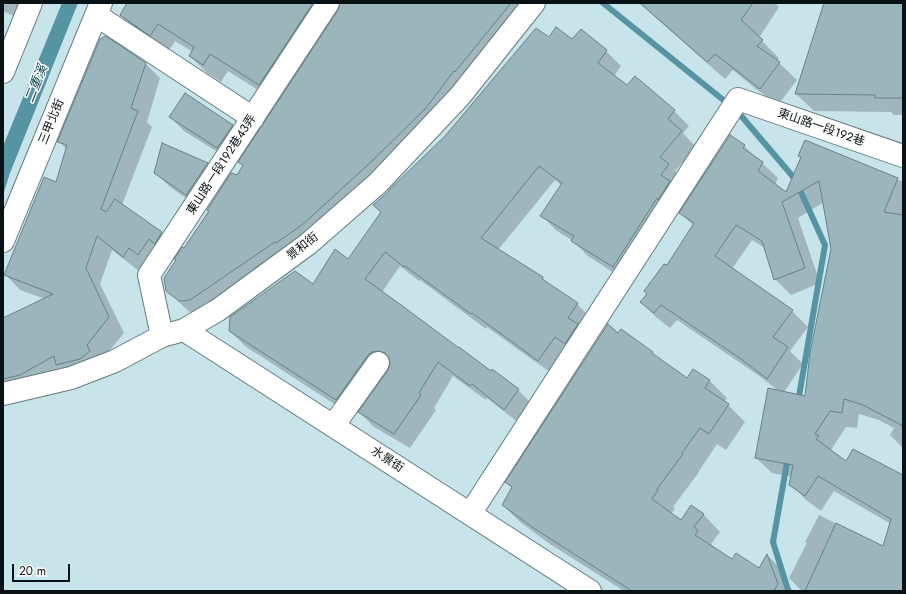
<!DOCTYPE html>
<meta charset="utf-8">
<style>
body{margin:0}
#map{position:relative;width:906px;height:594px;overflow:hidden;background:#c8e4eb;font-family:Jost,sans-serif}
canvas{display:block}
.frame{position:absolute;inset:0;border:4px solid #081114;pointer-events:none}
.scale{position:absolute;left:12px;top:564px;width:58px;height:18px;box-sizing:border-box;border:2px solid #081114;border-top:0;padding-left:5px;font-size:12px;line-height:14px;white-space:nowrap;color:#081114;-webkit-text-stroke:3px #fff;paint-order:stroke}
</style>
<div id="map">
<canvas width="906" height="594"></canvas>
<div class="frame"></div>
<div class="scale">20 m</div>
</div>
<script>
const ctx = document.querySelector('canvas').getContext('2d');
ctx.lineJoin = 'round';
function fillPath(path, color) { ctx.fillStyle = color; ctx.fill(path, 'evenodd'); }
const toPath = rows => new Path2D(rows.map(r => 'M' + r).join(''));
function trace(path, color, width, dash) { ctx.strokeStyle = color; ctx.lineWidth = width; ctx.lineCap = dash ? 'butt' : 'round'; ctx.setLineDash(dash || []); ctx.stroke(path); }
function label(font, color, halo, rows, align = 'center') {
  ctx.font = font + ' Jost,"Noto Sans TC",sans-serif'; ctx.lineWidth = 3; ctx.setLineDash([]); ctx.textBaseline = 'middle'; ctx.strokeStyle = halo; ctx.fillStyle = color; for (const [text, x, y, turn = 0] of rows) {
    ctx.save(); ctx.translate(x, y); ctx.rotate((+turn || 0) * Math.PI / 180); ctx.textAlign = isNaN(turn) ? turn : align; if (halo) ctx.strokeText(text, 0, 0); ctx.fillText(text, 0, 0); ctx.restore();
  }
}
fillPath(toPath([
 [62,3,78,3,10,173,3,195,3,146]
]), '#5694a3');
fillPath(toPath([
 [3,3,30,3,23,20,3,11],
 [125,3,531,3,443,126,197,318,185,308,167,290,184,249,238,177,339,10,335,13,277,102,228,71,221,82,207,73,190,56,193,52,175,41,168,52,138,33,121,15,127,5],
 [639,3,775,3,779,7,759,38,779,58,777,61,797,80,778,105,756,89,733,70,725,79],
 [825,3,903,3,903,115,894,115,891,112,814,111,796,94],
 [549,39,572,41,606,51,621,66,614,76,628,87,635,77,674,111,689,126,683,133,696,147,675,171,684,180,628,282,588,256,573,241,557,231,542,216,561,185,555,180,498,250,542,277,551,286,577,304,592,319,554,375,516,348,487,327,486,329,420,280,419,281,400,266,382,292,491,373,492,371,518,390,533,405,520,424,487,398,486,400,453,376,434,408,436,410,410,448,374,427,359,412,389,370,391,366,388,366,351,415,245,346,230,331,314,285,348,261,382,213,374,205],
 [145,63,160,78,147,122,152,127,122,205,161,233,176,248,145,262,139,271,112,250,100,284,124,333,101,361,3,398,3,319,45,299,20,290,5,274,56,183,66,149,59,141],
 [170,117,232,126,246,140,232,161,184,131],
 [806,141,903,182,903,448,890,435,894,428,879,420,859,414,857,428,846,427,831,450,846,463,903,476,903,591,802,591,789,578,807,543,805,542,819,515,883,547,891,524,834,491,821,511,806,500,791,484,792,477,772,473,756,458,780,392,758,375,677,320,670,328,657,318,641,302,667,267,694,226,680,213,744,146,778,178,775,185,786,194,802,158,799,156],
 [824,202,832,249,806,397,784,392,803,364,790,351,808,327,792,311,732,269,752,240,765,248,775,279,791,295,820,283,798,218],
 [207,164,221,178,201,209,169,186,155,172],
 [618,334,652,352,659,359,687,379,694,370,710,381,727,398,724,402,728,405,745,422,726,450,717,444,699,471,699,472,673,507,675,508,671,514,681,521,703,514,720,532,711,544,715,548,714,549,732,561,759,570,768,556,784,572,791,591,624,591,550,544,520,522,503,505,513,488,507,482]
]), '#0003');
trace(toPath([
 [603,3,737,111,795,179,825,245,798,402],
 [788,457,773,542,788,590,789,591]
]), '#5694a3', 6);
const building = toPath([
 [127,3,313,3,259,85,210,54,203,65,189,56,194,47,158,24,150,36,120,15,127,3],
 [340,3,511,3,455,72,454,71,426,108,370,163,302,225,276,243,275,242,190,300,179,301,166,291,164,278,176,260,174,259,182,247,184,248,209,211,207,210,231,173,237,175,243,165,238,162,338,10,340,3],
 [640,3,753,3,741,20,763,40,757,46,780,62,760,89,737,71,715,54,707,62,640,3],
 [824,3,903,3,903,98,875,98,875,95,795,94,824,3],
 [556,27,572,39,581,29,607,50,598,63,627,85,635,76,675,110,668,119,682,131,660,157,669,164,661,175,670,181,658,200,657,198,613,267,571,241,574,236,540,216,562,183,539,166,481,238,543,277,542,279,578,303,568,318,578,324,565,344,555,337,538,361,500,333,472,313,471,314,405,266,404,267,385,252,365,279,397,302,459,348,459,347,491,371,492,369,519,389,504,410,472,384,470,386,438,362,419,393,421,395,394,434,358,412,388,370,390,364,389,358,385,353,379,351,372,352,368,355,336,400,229,331,230,317,295,271,313,284,335,249,348,259,381,212,373,205,389,191,389,190,445,136,536,28,549,37,556,27],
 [106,36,146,63,131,108,138,111,101,209,106,212,115,199,162,232,155,244,149,239,138,255,129,248,123,257,97,236,86,268,109,317,87,345,90,351,80,359,56,365,54,356,20,375,3,379,3,318,53,294,4,275,44,177,56,182,67,145,57,142,100,39,106,36],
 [185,93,233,125,217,148,169,117,185,93],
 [730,135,745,145,743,148,763,162,758,171,786,192,801,157,798,156,805,140,898,178,884,212,903,215,903,426,863,405,844,399,842,413,830,411,815,434,819,436,816,439,846,461,853,449,903,475,903,591,805,591,836,523,883,546,891,519,818,476,805,496,789,485,793,465,755,458,768,388,805,396,810,353,831,249,819,181,782,202,805,268,774,280,762,241,736,225,715,256,793,310,773,337,788,347,767,379,741,359,661,305,654,313,640,302,647,294,644,291,664,264,667,265,694,223,679,213,730,135],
 [162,143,208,163,186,195,154,173,162,143],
 [608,324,618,333,621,329,653,352,652,353,687,378,693,369,710,380,705,388,729,404,709,434,700,428,682,453,683,454,657,489,658,490,652,499,681,520,691,505,704,514,694,527,698,530,695,535,732,559,736,553,759,568,767,554,778,584,774,591,632,591,532,527,502,505,512,487,505,482,608,324]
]);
fillPath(building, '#9ab5bc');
trace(building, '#668086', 1);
const minor = toPath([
 [96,15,253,118],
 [3,72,31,3],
 [3,241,101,3],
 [184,330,590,591],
 [162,336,149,275,328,3],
 [3,394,71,378,115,361,162,336,184,330,218,310,308,244,378,183,460,96,534,3],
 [333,426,378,363],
 [470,514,738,99,903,156]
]);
trace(minor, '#617b81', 24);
trace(minor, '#fff', 22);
label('12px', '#081114', '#fff', [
 ["三甲北街",52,122,-68],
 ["東山路一段192巷",821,128,19],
 ["東山路一段192巷43弄",222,165,-57],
 ["景和街",303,247,-38],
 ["水景街",387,460,33]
]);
label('italic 13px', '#013e49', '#fff', [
 ["二重溪",37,84,-68]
]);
</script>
